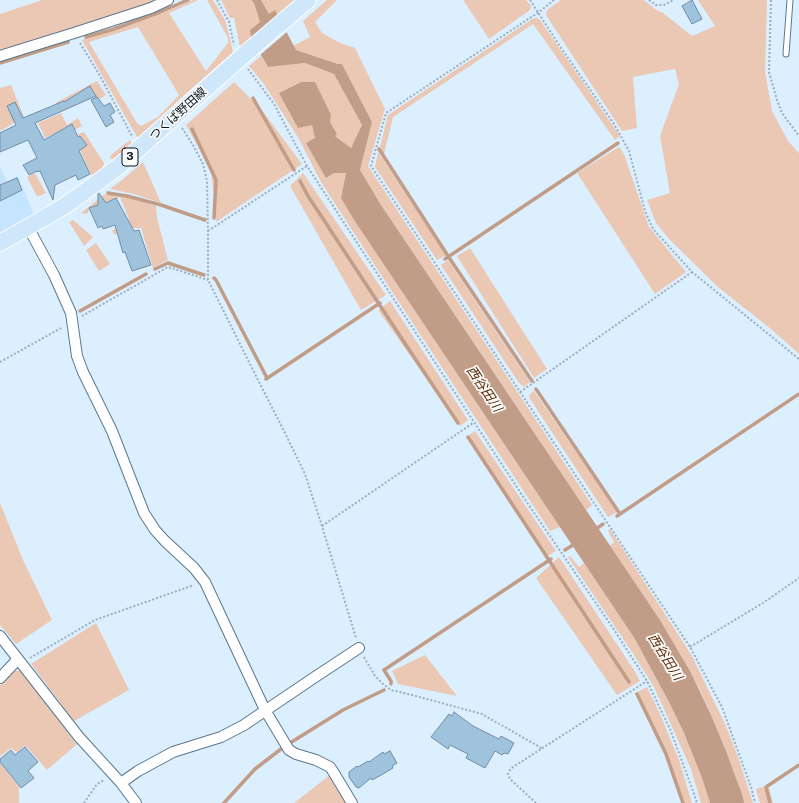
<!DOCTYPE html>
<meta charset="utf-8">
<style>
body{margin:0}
canvas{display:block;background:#dcefff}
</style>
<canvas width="799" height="803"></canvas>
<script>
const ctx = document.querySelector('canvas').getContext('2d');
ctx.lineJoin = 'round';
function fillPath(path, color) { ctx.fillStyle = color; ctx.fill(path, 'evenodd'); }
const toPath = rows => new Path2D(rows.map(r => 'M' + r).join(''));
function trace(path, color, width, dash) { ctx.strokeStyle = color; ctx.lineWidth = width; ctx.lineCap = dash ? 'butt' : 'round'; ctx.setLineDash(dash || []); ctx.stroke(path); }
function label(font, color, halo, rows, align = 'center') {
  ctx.font = font + ' "Public Sans","Noto Sans JP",sans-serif'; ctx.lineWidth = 3.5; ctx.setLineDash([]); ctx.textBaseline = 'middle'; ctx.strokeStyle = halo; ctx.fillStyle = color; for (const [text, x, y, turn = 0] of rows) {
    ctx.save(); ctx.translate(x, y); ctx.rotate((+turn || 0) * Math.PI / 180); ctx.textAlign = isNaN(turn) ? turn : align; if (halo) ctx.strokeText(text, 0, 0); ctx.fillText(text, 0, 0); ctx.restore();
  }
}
fillPath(toPath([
 [0,167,7,181,18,176,34,215,0,234]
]), '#c5e4fd');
fillPath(toPath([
 [42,0,157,0,133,10,0,51,0,14],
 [193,0,198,0,169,13,206,71,228,43,228,38,207,0,213,0,225,20,229,34,233,52,180,99,140,140,137,137,82,40,134,23,167,11],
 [138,27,179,95,158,117,141,126,137,123,89,42],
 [221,0,251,0,254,3,260,22,250,30,251,38,240,47,234,18,230,18],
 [261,0,295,0,278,15,269,14],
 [327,0,337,0,315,22,322,33,340,43,355,48,385,109,368,166,592,505,586,510,381,205,360,170,372,122,342,64,338,64,296,50,293,46,310,37,303,21],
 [463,0,526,0,531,6,530,10,489,39],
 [561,0,644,0,655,9,663,13,692,36,715,26,698,0,767,0,765,71,772,111,788,141,799,153,799,354,771,329,718,287,669,239,656,223,647,200,670,193,660,136,679,84,675,69,633,77,637,128,622,131,546,15,547,10],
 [534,18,537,18,540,20,620,136,615,140,533,24,393,117,384,154,380,147,388,115],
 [261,56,268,67,305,63,334,74,362,125,351,148,335,136,337,134,330,122,301,82,279,93,312,125,326,178,334,173,346,173,341,198,354,220,560,527,550,531,389,287,321,182,299,139,264,84,249,66],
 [97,81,106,95,98,100,90,86,59,105,57,105,55,103],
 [234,82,261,109,302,164,216,222,211,169,186,125],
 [11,85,24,117,0,131,0,88],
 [61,113,67,125,78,118,82,126,71,132,68,127,45,138,38,123],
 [84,132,104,163,103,168,92,177,76,141,80,138,78,134],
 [130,140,133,144,114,160,110,158,111,155],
 [619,147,624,154,649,227,686,272,655,294,577,173],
 [378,152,446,255,437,260,375,167],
 [143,162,161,203,134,194,110,189,122,180],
 [35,173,46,193,39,196,36,195,27,177],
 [303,173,386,295,361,310,290,186],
 [105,194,127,197,156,206,157,218,168,260,153,268,141,228,135,228,115,235,112,231,117,226,129,219,120,197,89,210,87,214,81,213],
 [73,220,93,237,84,246,69,222],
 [96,243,110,264,99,271,86,250],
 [470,248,547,369,534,378,457,256],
 [448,260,530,382,524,387,519,383,441,265],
 [390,301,468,420,460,426,378,310],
 [534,391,617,512,608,517,530,399,529,395],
 [475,431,556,551,546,557,467,436],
 [0,503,23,560,52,620,16,644,0,625],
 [610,529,692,656,725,724,737,754,753,803,744,803,743,797,726,751,711,715,699,688,660,620,610,546,614,542,608,531],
 [570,556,579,567,584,563,635,639,669,702,684,733,702,778,710,803,701,803,691,769,654,687,634,655,568,557],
 [559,557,634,670,640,681,617,695,536,578],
 [96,623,129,690,74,721,31,664],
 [425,655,457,696,398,684,392,671],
 [24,670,73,740,77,744,47,770,25,745,17,753,12,748,0,756,0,686,13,671],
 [647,687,660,714,679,760,692,803,684,803,670,764,635,693],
 [0,763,19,787,19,803,0,803],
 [330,775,347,803,294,803],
 [762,787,769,788,773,803,760,803,756,789]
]), '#eac8b4');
fillPath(toPath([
 [251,0,261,0,269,14,275,10,296,50,338,64,342,64,372,122,360,170,381,205,660,620,691,673,711,715,726,751,743,797,744,803,710,803,702,778,684,733,669,702,635,639,354,220,341,198,346,173,334,173,326,178,306,143,315,138,312,125,298,128,279,93,301,82,315,82,331,115,330,122,337,134,335,136,351,148,362,125,334,74,305,63,268,67,251,38,250,30,260,22,254,3]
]), '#c19c86');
fillPath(toPath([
 [280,14,288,31,259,56,250,40]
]), '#dcefff');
trace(toPath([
 [86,37,114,29,160,12,188,0],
 [0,63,68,42],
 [253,98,294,170],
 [192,129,216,180,214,218],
 [379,149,448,256,532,381],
 [300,181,308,196,404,342,458,423],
 [108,193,127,196,161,205,205,220],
 [445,259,618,143],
 [155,269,168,263,204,275],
 [214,278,216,280,267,378],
 [80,311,146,274],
 [266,379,380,303],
 [536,389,620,514],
 [468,437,629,682],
 [617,516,799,394],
 [596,529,603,524],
 [565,550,576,543],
 [391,684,391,681,384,670,551,559],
 [637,694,666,754,683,803],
 [290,743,343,710,384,690],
 [224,803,255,769,281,749],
 [770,803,766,787,799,765]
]), '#c19c86', 3.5);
const building = toPath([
 [692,0,702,19,692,24,682,6,692,0],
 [90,86,96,96,35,123,44,140,72,124,78,137,80,136,87,145,79,151,90,174,78,180,76,175,55,185,53,200,40,171,37,172,37,171,29,175,23,165,37,158,28,140,0,152,0,133,16,125,7,106,15,102,23,118,64,101,64,102,90,86],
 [97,97,104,106,110,103,115,112,110,115,114,122,106,127,91,100,97,97],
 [17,178,22,190,0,201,0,185,17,178],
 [98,193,99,193,106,203,116,198,134,231,139,230,151,265,132,271,125,252,123,253,115,225,103,229,102,226,98,228,89,208,98,205,98,193],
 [454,712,473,726,499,739,501,736,514,743,508,754,504,753,502,755,495,751,485,768,466,758,468,754,450,745,448,749,431,737,449,714,452,716,454,712],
 [25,747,38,762,28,771,34,778,21,788,0,762,0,759,11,750,15,755,25,747],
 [390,751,397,763,392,766,393,768,383,774,372,780,371,778,359,788,356,787,349,777,349,772,357,766,358,767,368,761,369,762,383,752,384,754,390,751]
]);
fillPath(building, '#9fc2dd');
trace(building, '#708da5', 1);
const service = toPath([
 [786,54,790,0]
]);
const minor = toPath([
 [0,56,74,33,151,8,168,0],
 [28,227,54,275,71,313,77,356,83,372,112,431,144,513,155,530,165,541,194,568,205,582,265,710,289,750,296,754,316,760,330,767,334,773,352,803],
 [0,636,79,737,121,783,136,803],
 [0,678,18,659],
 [121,783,138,771,173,752,221,737,244,725,315,677,359,648]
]);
const primary = toPath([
 [0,243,63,207,87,190,118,167,246,53,308,0]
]);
trace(service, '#5a778e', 7);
trace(minor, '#5a778e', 12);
trace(primary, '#fff', 18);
trace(toPath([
 [217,0,229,22,234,45],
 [530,0,559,45,614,124,629,151,645,211,653,229,692,272,799,359],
 [554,0,539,12,386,113,371,166,520,392,690,647,722,707,751,787,755,803],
 [649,0,656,5,664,5,674,0],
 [771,0,769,72,777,100,782,113,799,136],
 [80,43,99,74,132,136],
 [248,69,274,104,307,166,474,422,528,504,613,628,647,681,670,729,693,791,697,803],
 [182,128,193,145,203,164,207,181,208,231,208,280,261,386,285,433,305,474,322,526,356,638],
 [208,231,307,166],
 [82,316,168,267,208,280],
 [0,362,63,327],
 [520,392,692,272],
 [322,526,473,423],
 [690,647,763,603,799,578],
 [364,657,375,676,384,685,391,690,412,695,482,714,543,749],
 [30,658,95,620,194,585],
 [84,803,97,784,104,780],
 [536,803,510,779,508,774,510,770,513,767,647,681]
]), '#9cadbb', 2, [2, 2]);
trace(service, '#fff', 5);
trace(minor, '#fff', 10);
trace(primary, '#cee7fb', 16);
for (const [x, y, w] of [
 [130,157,16]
]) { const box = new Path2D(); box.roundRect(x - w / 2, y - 9, w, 18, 3); ctx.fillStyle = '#f9faf9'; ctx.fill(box); trace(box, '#0b1720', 1); }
label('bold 11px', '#0b1720', null, [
 ["3",130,157]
]);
label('12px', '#0b1720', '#f9faf9', [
 ["つくば野田線",178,114,-42]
]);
label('italic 13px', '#5d2c09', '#f9faf9', [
 ["西谷田川",484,389,56],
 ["西谷田川",665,657,58]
]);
</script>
